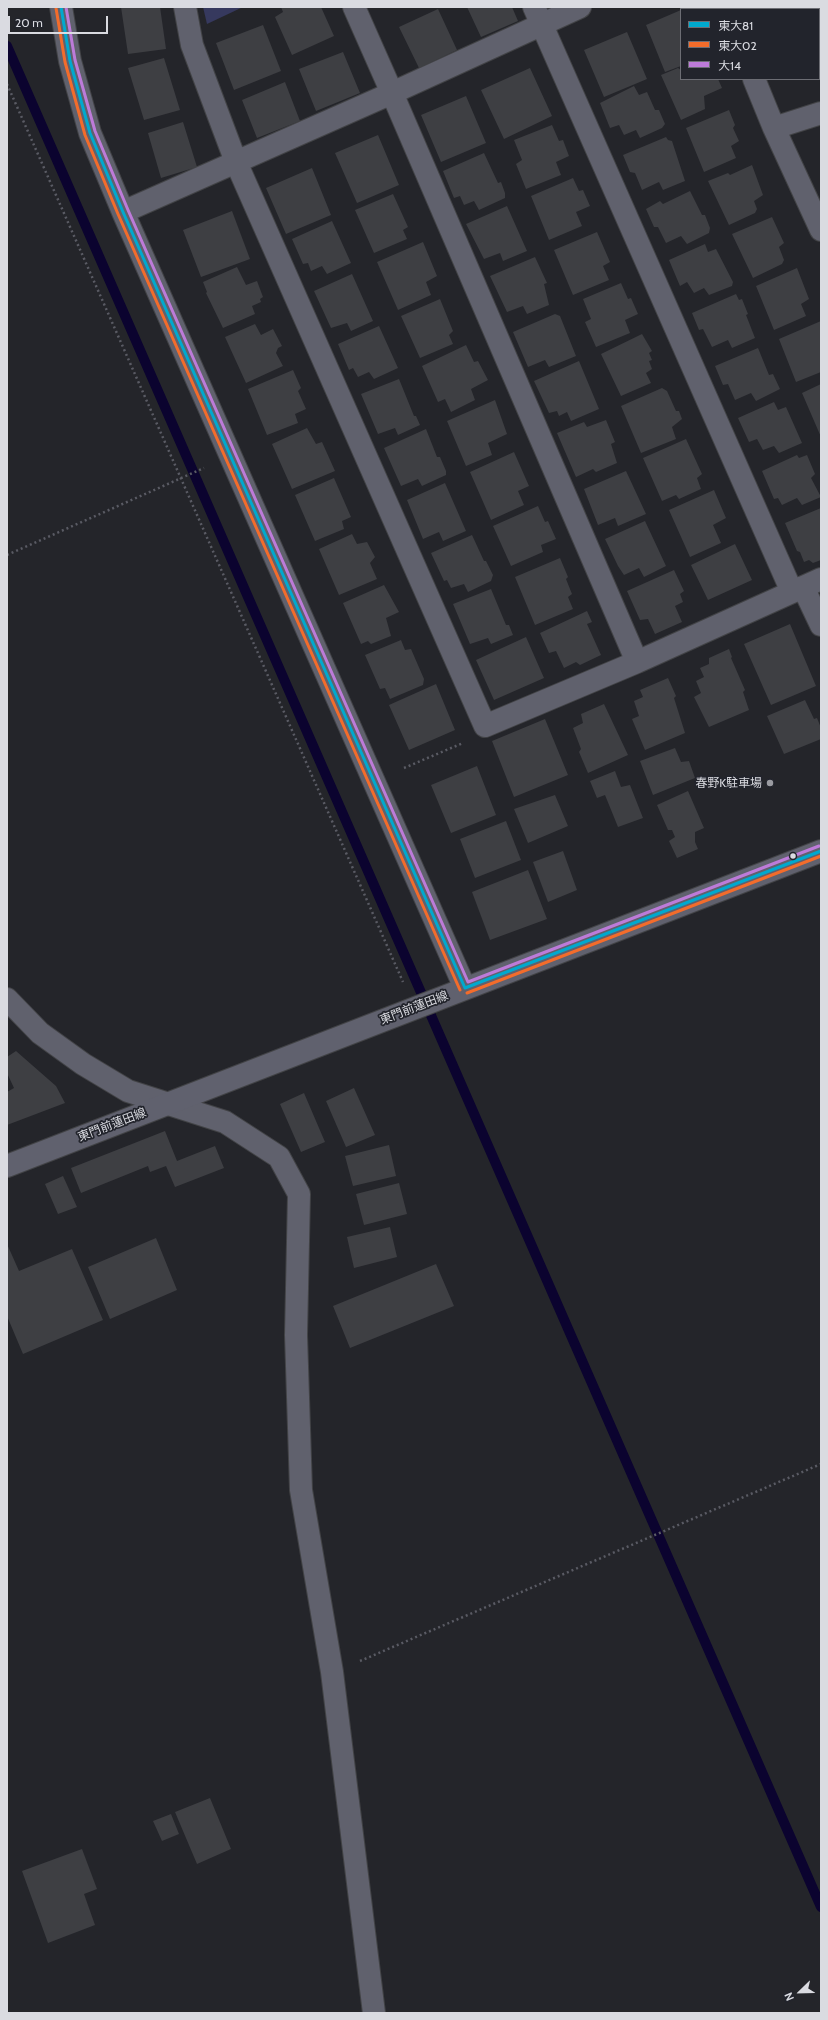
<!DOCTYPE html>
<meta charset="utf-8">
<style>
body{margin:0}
#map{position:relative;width:828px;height:2020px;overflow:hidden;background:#24252a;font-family:Cabin,"Noto Sans JP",sans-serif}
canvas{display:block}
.frame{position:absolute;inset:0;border:8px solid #dadbe1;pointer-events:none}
.legend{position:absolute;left:680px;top:8px;width:140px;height:72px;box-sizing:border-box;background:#22242c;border:1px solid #6c6d74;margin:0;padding:5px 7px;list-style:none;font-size:12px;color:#dadbe1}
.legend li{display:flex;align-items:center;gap:8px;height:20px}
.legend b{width:20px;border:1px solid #6c6d74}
.north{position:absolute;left:780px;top:1972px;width:40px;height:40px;-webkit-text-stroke:3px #22242c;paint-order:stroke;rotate:247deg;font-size:11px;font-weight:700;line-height:16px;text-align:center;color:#dadbe1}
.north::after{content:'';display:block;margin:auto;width:14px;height:18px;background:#dadbe1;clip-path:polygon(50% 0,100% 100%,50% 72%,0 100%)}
.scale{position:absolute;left:8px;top:16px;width:100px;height:18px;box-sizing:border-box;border:2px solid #dadbe1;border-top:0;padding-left:5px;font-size:12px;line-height:14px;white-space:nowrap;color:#dadbe1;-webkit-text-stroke:3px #22242c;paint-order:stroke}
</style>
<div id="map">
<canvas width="828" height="2020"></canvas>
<div class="frame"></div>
<ul class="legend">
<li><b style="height:5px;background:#00a9ce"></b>東大81</li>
<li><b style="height:5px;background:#f36c2b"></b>東大02</li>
<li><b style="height:5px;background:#bd7bd9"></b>大14</li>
</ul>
<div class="north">N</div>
<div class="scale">20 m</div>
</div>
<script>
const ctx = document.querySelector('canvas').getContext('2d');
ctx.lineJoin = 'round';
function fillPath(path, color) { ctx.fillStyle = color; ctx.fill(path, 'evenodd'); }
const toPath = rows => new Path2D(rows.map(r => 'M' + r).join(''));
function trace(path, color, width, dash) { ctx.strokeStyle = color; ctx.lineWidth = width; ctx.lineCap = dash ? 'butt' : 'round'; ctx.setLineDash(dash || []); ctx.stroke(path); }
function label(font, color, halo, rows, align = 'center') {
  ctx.font = font + ' Cabin,"Noto Sans JP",sans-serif'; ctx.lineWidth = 3.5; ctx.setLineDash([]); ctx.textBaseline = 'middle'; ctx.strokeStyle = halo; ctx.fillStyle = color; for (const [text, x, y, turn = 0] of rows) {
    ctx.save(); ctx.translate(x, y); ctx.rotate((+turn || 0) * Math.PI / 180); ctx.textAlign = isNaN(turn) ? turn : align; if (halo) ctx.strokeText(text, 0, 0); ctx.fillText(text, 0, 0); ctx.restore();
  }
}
fillPath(toPath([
 [203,7,243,7,207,24]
]), '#36395e');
trace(toPath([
 [7,46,821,1907]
]), '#0b032f', 10);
fillPath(toPath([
 [121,7,160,7,166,49,128,54],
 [281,7,321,7,334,36,292,55,275,17,283,12],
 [467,7,512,7,518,21,481,37],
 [690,7,703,7,704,9,685,9],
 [438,9,457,50,419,68,399,27],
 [681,10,681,66,665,72,646,25],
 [263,25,281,71,234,90,216,43],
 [627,32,647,79,604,97,584,50],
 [343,52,360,93,316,111,299,69],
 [164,58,180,110,144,120,128,68],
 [530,68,552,116,504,139,481,90],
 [678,68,681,70,681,79,718,79,722,88,704,96,705,109,681,120,661,75],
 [285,82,300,121,257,138,242,100],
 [634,86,639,95,647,92,655,110,659,110,665,124,662,128,640,138,636,130,624,135,619,125,610,128,600,103],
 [466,96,486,143,441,162,421,115],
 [729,110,735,125,733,128,739,141,731,146,736,158,704,172,686,128],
 [183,122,197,167,161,178,148,133],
 [552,125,559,141,563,140,569,156,556,162,561,175,526,189,516,164,522,160,514,140],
 [378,135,399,185,357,203,335,153],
 [666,137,668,140,672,141,685,181,663,190,659,182,642,190,635,173,630,172,623,155],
 [484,153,498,183,501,182,505,193,505,198,479,210,474,201,464,205,460,196,454,198,443,171],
 [752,165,763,195,754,201,757,209,755,213,729,225,708,181,728,173,730,175],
 [312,168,331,215,286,234,266,188],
 [573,178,579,191,583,190,590,206,576,212,582,226,549,240,531,196],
 [690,191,702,215,705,215,710,228,709,233,687,244,681,236,666,243,658,227,654,227,646,209,660,201,663,204],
 [393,194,408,227,403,230,407,239,374,253,355,210],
 [507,206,527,251,503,261,500,253,484,259,466,224],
 [232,211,250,259,201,277,183,230],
 [772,217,784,243,779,247,784,260,782,264,753,278,732,234],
 [332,221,351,263,327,274,322,266,311,271,308,263,303,264,292,239],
 [597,232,610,262,603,266,609,280,573,295,554,250],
 [423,242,437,276,426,282,431,295,398,310,377,262],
 [705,244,708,252,716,249,733,282,732,286,709,295,704,288,694,293,687,282,680,286,669,260],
 [535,257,547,283,544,284,549,305,527,314,523,306,507,312,490,276],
 [237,267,246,285,257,281,263,297,260,299,261,302,252,306,255,314,223,328,206,293,207,292,203,282],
 [797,268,809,299,801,304,806,316,774,330,756,286],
 [352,274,373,321,351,331,347,323,331,328,314,291],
 [621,283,628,299,631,298,638,314,625,320,630,333,596,347,585,322,591,319,583,299],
 [736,294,739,300,742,299,748,314,746,315,755,338,732,348,728,340,712,347,703,329,699,330,692,313],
 [440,299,453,331,449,335,453,344,420,358,401,316],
 [555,314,560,316,576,356,549,367,545,360,528,367,513,332],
 [821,321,821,372,796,382,779,339],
 [255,324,261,335,273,329,282,346,278,348,276,353,283,366,246,383,225,337],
 [379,326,398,368,374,379,369,372,358,377,353,368,349,370,338,344],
 [642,334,652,351,649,353,652,360,649,361,652,369,646,373,651,383,621,396,601,354],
 [466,345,474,362,478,361,488,380,471,389,475,400,451,412,445,399,438,402,422,366],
 [758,348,769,375,773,374,780,389,756,401,751,393,735,400,728,384,723,385,715,366],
 [579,361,599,409,571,421,567,412,559,416,557,411,549,413,534,381],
 [293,370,301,388,298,391,306,409,295,414,298,423,267,435,248,389],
 [399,379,414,416,416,416,420,425,398,435,395,428,378,434,361,394],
 [821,384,821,437,802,393],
 [662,388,667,391,676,411,679,411,682,419,672,427,676,439,641,453,621,406],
 [495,400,507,434,488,443,492,455,466,466,447,421],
 [774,402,778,410,786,407,802,443,779,453,774,446,763,450,757,439,749,442,738,418],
 [606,420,615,442,611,444,617,463,596,472,593,469,576,477,557,433,584,422,587,427],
 [307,428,316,444,322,442,335,471,292,489,272,444],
 [426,429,437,457,440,457,446,471,446,475,422,486,418,479,401,486,384,448],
 [686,439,702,474,697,478,701,489,679,499,676,495,662,501,643,458],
 [514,452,529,486,518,491,524,505,491,520,470,472],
 [797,455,799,458,807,455,815,474,811,478,821,497,802,505,797,498,782,505,778,498,774,499,762,471],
 [626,471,646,514,618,526,615,518,598,525,584,489],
 [334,478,351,517,342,521,344,529,315,541,295,495],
 [445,483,466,531,443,541,439,532,423,539,407,500],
 [714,490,726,518,713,525,721,543,690,557,669,510],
 [538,506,545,522,548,521,556,539,541,545,543,552,511,566,493,526],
 [821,508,821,560,813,563,809,560,804,562,800,552,797,551,785,523],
 [645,521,666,566,644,577,639,568,624,575,618,566,605,539],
 [352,534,357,544,367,542,375,557,370,563,377,579,339,595,319,549],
 [472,535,484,561,486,561,493,575,491,581,468,592,464,584,451,588,447,580,444,581,431,553],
 [735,544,752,580,708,600,691,565],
 [560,558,568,577,566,579,572,594,568,597,573,609,535,625,515,577],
 [674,570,684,591,680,594,683,602,675,606,682,622,655,634,648,619,640,620,627,591],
 [384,585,399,612,386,618,391,636,371,644,368,641,361,644,343,603],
 [491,589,506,625,509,625,513,635,491,644,488,638,470,644,453,604],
 [587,611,592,622,587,624,601,655,580,665,576,662,564,668,556,651,549,653,540,633],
 [790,624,816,686,771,705,744,644],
 [526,637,544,678,494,700,476,660],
 [401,640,405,650,411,649,424,679,423,685,390,699,385,688,380,689,365,655],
 [729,649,732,657,731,658,745,690,743,692,749,710,709,727,694,697,701,693,696,681,704,677,700,668,709,664,709,658],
 [668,678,676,696,674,698,685,733,645,750,632,719,639,716,634,701,643,697,640,690],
 [436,684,455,730,409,750,389,705],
 [805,700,814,719,817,718,821,728,821,739,784,754,767,716],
 [604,704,628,755,588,773,579,752,581,749,573,728,583,723,581,714],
 [545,719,568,775,514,797,492,741],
 [675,748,681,762,689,761,695,778,653,795,640,761],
 [477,766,496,815,451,833,431,785],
 [615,771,621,787,630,785,643,818,618,827,605,795,597,798,590,781],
 [688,791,704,828,695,832,695,842,698,849,677,858,669,841,675,837,672,830,668,830,657,805],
 [555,795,568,826,528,843,514,809],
 [506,821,521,860,475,878,460,839],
 [563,851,577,890,548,902,533,862],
 [528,870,547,919,490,940,472,892],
 [16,1051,56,1086,65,1103,7,1125,7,1092,14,1088,7,1073,7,1057],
 [354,1088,375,1135,346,1147,326,1101],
 [304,1093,325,1142,301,1152,280,1104],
 [165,1131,177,1161,215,1146,224,1168,175,1187,166,1166,150,1172,148,1166,81,1193,71,1168],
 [389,1145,396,1176,353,1186,345,1156],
 [63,1176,77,1207,58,1214,45,1184],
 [399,1183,407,1214,364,1225,356,1194],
 [390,1227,397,1257,354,1268,347,1237],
 [156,1238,177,1290,110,1319,88,1267],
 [7,1244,19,1271,72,1249,103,1320,23,1354,7,1316],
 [436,1264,454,1306,350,1348,333,1306],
 [210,1798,231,1849,197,1864,175,1812],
 [171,1814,179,1834,162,1841,153,1821],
 [82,1849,97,1889,84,1894,95,1925,48,1943,22,1871]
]), '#3e3f43');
const minor = toPath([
 [61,7,70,61,90,133,123,212,465,988],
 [185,7,192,45,236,162,485,726,637,662,821,579],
 [354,7,392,93,637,662],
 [534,7,792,592],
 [724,7,725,9],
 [754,79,774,128,821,230],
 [774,128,821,113],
 [123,212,392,93,580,7],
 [803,587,821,625],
 [7,999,40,1033,83,1064,128,1091,225,1122,279,1157,299,1194,296,1335,301,1490,332,1672,374,2013]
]);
const major = toPath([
 [7,1166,821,851]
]);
trace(minor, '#424346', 24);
trace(major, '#424346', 24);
trace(toPath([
 [7,84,403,982],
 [7,555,204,468],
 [404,768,463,743],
 [360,1661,821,1464]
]), '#5a5b64', 2.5, [2, 3]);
trace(minor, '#60616d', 22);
trace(major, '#60616e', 22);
trace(toPath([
 [61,7,70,61,90,133,123,212,465,988],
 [465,988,821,851]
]), '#00a9ce', 3);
trace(toPath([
 [56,8,65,62,85,135,118,214,460,990],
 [467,993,821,856]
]), '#f36c2b', 3);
trace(toPath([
 [66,7,75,60,95,131,128,210,468,982,819,846]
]), '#bd7bd9', 3);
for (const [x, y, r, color] of [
 [770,783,4,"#9a9ba1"],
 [793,856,3.5,"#dadbe1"]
]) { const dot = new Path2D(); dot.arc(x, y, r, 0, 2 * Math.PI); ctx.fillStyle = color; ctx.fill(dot); trace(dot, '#22242c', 1.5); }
label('12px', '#dadbe1', '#22242c', [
 ["春野K駐車場",762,783]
], 'right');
label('12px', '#dadbe1', '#22242c', [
 ["東門前蓮田線",414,1008,-21],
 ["東門前蓮田線",112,1125,-21]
]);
</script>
